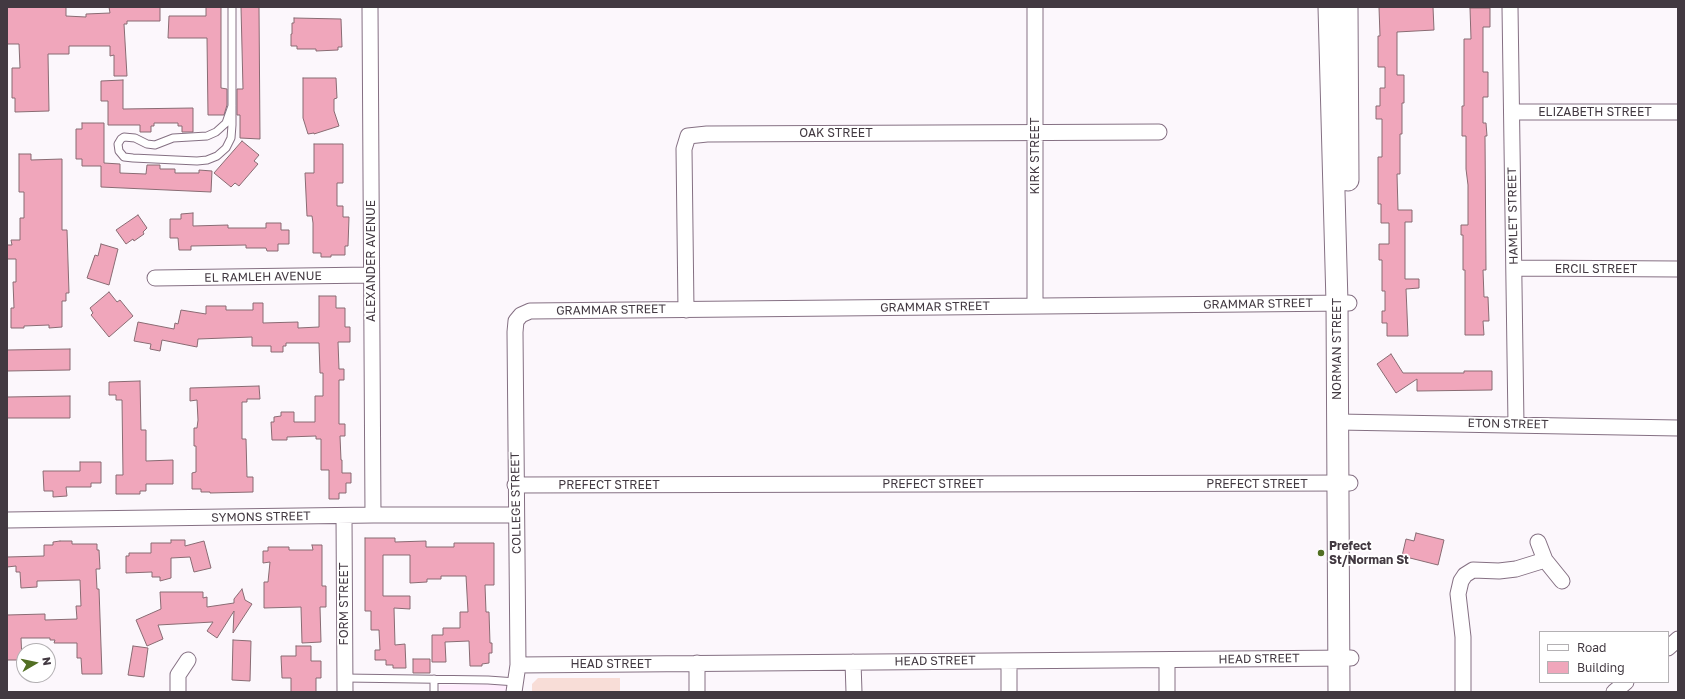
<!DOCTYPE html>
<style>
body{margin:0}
#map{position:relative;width:1685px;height:699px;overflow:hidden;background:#fcf7fc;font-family:"Golos Text",sans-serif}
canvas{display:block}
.frame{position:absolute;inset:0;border:8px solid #423941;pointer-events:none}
.legend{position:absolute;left:1539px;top:631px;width:130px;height:52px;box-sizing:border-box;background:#fff;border:1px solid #b3b0b3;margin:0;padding:5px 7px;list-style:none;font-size:12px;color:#423941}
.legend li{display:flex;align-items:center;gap:8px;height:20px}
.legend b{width:20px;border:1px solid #b3b0b3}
.north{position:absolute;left:16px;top:643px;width:40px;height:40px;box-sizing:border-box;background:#fff;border:1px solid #b3b0b3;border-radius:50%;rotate:81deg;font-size:11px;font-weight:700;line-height:16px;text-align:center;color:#423941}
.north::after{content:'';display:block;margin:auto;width:14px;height:18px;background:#526f23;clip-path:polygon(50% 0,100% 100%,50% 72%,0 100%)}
</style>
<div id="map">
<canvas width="1685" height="699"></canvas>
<div class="frame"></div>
<ul class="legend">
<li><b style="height:5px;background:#fff"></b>Road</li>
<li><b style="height:11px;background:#f0a6bb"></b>Building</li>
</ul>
<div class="north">N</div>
</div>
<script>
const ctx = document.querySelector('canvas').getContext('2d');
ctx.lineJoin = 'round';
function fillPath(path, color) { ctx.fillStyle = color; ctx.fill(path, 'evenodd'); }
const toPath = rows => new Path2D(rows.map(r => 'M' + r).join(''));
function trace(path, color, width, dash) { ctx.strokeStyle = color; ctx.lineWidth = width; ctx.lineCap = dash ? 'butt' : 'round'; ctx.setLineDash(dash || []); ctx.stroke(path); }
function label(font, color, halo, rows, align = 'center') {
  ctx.font = font + ' "Golos Text",sans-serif'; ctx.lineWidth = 3.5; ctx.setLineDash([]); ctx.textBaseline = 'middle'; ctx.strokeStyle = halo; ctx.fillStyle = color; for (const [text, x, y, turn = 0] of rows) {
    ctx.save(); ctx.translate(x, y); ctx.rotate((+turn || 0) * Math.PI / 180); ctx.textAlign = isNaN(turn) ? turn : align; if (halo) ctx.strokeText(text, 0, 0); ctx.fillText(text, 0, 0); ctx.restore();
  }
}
fillPath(toPath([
 [506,684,506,692,440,692,440,685]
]), '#feecfc');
fillPath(toPath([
 [538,678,620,678,620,692,532,692,532,684]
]), '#f8ddd7');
const building = toPath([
 [7,7,66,7,66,16,86,17,86,14,110,13,109,7,160,7,160,21,127,21,127,24,124,24,127,76,114,76,114,55,110,56,110,46,69,46,69,54,48,54,49,111,15,112,15,98,12,98,12,68,20,68,19,44,7,44,7,7],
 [206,7,221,7,221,88,227,89,227,105,224,115,208,115,207,38,168,38,169,16,206,16,206,7],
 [241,7,259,7,260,139,240,138,240,115,237,115,237,89,243,89,241,7],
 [1379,7,1433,7,1434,30,1397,32,1397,75,1404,75,1404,103,1402,103,1402,134,1400,134,1400,174,1397,174,1398,210,1412,210,1412,222,1405,222,1405,279,1419,279,1419,288,1406,289,1408,336,1387,336,1387,323,1382,323,1382,311,1385,311,1385,291,1382,291,1382,260,1379,260,1379,244,1389,244,1389,223,1381,223,1381,204,1378,204,1378,157,1382,157,1382,119,1376,119,1376,106,1380,106,1380,88,1385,88,1385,67,1378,67,1378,36,1380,36,1379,7],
 [1470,8,1490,8,1490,27,1483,27,1483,72,1488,72,1488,97,1483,97,1483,123,1486,123,1487,136,1485,136,1486,270,1483,270,1484,297,1488,297,1489,321,1483,321,1484,335,1465,335,1465,270,1463,270,1463,235,1461,235,1461,225,1468,225,1468,185,1466,169,1466,136,1462,136,1462,106,1464,106,1464,39,1471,39,1470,8],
 [294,18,341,19,342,47,338,47,338,50,316,51,316,49,297,49,297,46,291,46,291,34,292,34,292,23,294,23,294,18],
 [303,78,336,78,337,98,334,99,334,111,339,126,314,134,314,133,308,134,303,118,303,78],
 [123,80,123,109,193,108,193,132,182,132,182,126,178,126,178,123,154,123,154,126,151,126,151,132,140,132,140,125,108,125,108,101,101,101,101,81,123,80],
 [82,123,104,123,104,163,120,164,120,173,146,174,147,165,160,165,160,169,175,169,175,173,199,173,199,170,212,171,211,192,101,187,101,166,82,166,82,159,76,159,76,129,82,129,82,123],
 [242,141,259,155,254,161,258,164,239,186,235,183,231,187,214,173,242,141],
 [314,144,343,144,343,183,337,183,337,206,343,206,343,217,349,217,348,246,345,246,345,255,331,255,331,257,321,257,321,253,313,253,313,223,312,216,307,216,305,173,314,173,314,144],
 [19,154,31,154,31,160,62,159,62,230,67,230,69,293,66,293,66,301,62,301,62,327,49,328,49,325,24,326,24,328,11,328,11,308,14,308,13,282,16,282,16,259,7,259,7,245,12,245,11,240,20,240,20,218,24,218,24,192,19,192,19,154],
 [193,213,193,226,228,225,228,228,266,228,266,223,281,223,281,230,289,230,289,244,278,244,278,251,267,251,266,248,246,248,246,245,191,246,191,250,179,250,178,238,170,238,170,219,181,219,181,214,193,213],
 [138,215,147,228,143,232,144,234,134,241,133,239,126,244,116,230,138,215],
 [101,244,118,249,109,285,87,278,95,255,98,256,101,244],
 [109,292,117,302,120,300,133,316,109,337,91,315,93,313,90,308,109,292],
 [319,296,336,296,336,308,345,308,345,327,350,327,350,342,338,342,339,369,344,369,344,380,339,380,339,424,345,424,345,436,340,436,341,460,342,460,342,473,351,473,351,483,346,483,346,493,339,493,339,499,329,499,329,470,321,470,321,439,316,439,316,436,287,437,287,440,272,440,271,422,274,422,274,417,281,416,281,412,294,412,294,422,315,422,315,396,323,396,323,373,320,373,319,343,286,343,286,346,283,346,283,352,271,352,271,346,252,346,252,337,198,339,197,347,162,340,160,351,150,349,151,344,134,341,138,322,174,329,175,323,178,324,181,310,206,314,206,306,226,306,226,310,253,310,253,303,263,303,263,323,298,322,298,328,319,327,319,296],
 [70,349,70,370,7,371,7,350,70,349],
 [1391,354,1403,373,1464,373,1464,371,1492,371,1492,390,1417,391,1417,379,1396,393,1377,364,1391,354],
 [140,381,141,430,146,430,146,461,173,460,173,484,146,484,146,491,140,491,140,494,116,494,116,475,123,475,122,400,116,400,116,395,109,395,109,382,140,381],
 [259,386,260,399,247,399,247,402,242,402,242,439,246,439,247,477,253,477,253,492,210,493,210,492,201,492,201,489,192,489,192,473,196,472,196,446,194,446,194,428,197,428,198,420,197,400,190,401,190,388,259,386],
 [70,396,70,418,7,418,7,397,70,396],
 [80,462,101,462,101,483,91,483,91,487,66,487,67,496,53,497,53,491,44,491,43,471,80,471,80,462],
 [1416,533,1444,540,1438,565,1402,556,1406,539,1414,541,1416,533],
 [365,538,395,538,395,542,426,541,426,547,454,547,454,543,494,543,494,585,485,585,486,612,489,612,490,643,492,643,492,653,489,653,489,663,482,664,482,666,470,666,469,641,445,642,446,662,432,662,432,635,443,635,443,628,460,628,460,612,468,612,466,576,441,576,441,579,427,579,427,582,410,583,410,555,383,555,383,596,410,596,410,609,394,608,395,645,405,644,406,668,393,668,393,665,386,665,386,660,375,660,375,650,380,650,379,630,371,630,371,611,365,611,365,538],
 [171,540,185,540,185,546,204,541,211,568,194,572,190,557,171,558,171,578,160,581,160,577,152,577,152,572,126,573,126,556,129,556,129,553,151,553,151,543,171,543,171,540],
 [60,541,72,541,72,544,97,544,97,550,99,550,100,569,96,569,97,589,99,589,102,674,82,674,81,658,77,658,77,643,54,643,55,640,50,640,50,638,21,638,22,660,7,660,7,615,45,614,45,620,77,619,76,606,81,606,80,580,37,581,37,587,21,588,20,572,16,572,16,566,7,567,7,557,44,556,44,545,53,545,53,542,60,541],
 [312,545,322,545,322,586,326,586,326,607,320,607,321,642,302,643,301,607,264,608,264,582,268,582,270,562,263,563,263,551,268,551,268,547,289,547,289,550,313,550,312,545],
 [242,589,245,600,252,604,233,633,234,611,217,638,207,631,213,622,158,625,163,639,147,646,136,620,161,609,160,592,203,592,203,598,207,597,207,607,234,603,234,599,242,589],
 [233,640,251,641,250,681,232,680,233,640],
 [133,646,148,648,144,677,128,675,133,646],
 [296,646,311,646,311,661,321,661,321,678,316,678,316,692,291,692,291,678,282,678,281,656,296,656,296,646],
 [413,659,430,659,430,673,413,673,413,659]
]);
fillPath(building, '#f0a6bb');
trace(building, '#896b73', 1);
const lane = toPath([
 [232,106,226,123,216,132,207,136,173,138,155,145,147,144,135,138,124,137,121,139,118,144,119,151,124,157,133,158,197,161,207,160,217,156,226,148,231,138,232,125,232,7],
 [345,678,488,680,516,682],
 [434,679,434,692]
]);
const street = toPath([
 [370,7,373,515],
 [1035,7,1035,306],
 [1510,7,1516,424],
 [1512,112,1678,112],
 [1514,268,1678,269],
 [155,278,371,275],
 [686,310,684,149,688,136,707,134,1159,132],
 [1338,422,1678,428],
 [515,485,1350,483],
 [344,516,345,692],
 [7,520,373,515,516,515],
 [1538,542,1545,560,1562,581],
 [1668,648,1678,639],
 [1167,660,1167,692],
 [1009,661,1009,692],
 [853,662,854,692],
 [697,663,697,692],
 [518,665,1351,658],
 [178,692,178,675,188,660],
 [514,692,518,665,515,332,516,321,521,315,530,311,1349,303],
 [1463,692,1463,637,1458,594,1461,581,1465,575,1473,570,1499,571,1516,569,1545,560],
 [1614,692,1626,682]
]);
const secondary = toPath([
 [1329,7,1337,303,1339,692],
 [1347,7,1348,180]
]);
trace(lane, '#857083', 9);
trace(street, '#857083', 17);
trace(secondary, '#857083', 23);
trace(lane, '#fff', 7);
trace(street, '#fff', 15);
trace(secondary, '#fff', 21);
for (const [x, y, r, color] of [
 [1321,553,4,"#526f23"]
]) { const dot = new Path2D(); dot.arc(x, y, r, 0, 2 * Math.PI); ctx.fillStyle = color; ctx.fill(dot); trace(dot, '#fff', 1.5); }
label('12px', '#423941', '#fff', [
 ["ELIZABETH STREET",1595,112],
 ["OAK STREET",836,133],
 ["KIRK STREET",1035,156,-90],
 ["HAMLET STREET",1513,216,-91],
 ["ALEXANDER AVENUE",371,261,-90],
 ["ERCIL STREET",1596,269],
 ["EL RAMLEH AVENUE",263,277,-1],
 ["GRAMMAR STREET",1258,304,-1],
 ["GRAMMAR STREET",935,307,-1],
 ["GRAMMAR STREET",611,310,-1],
 ["NORMAN STREET",1337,349,-90],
 ["ETON STREET",1508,424,1],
 ["PREFECT STREET",933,484],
 ["PREFECT STREET",1257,484],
 ["PREFECT STREET",609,485],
 ["COLLEGE STREET",516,503,-91],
 ["SYMONS STREET",261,517,-1],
 ["FORM STREET",344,604,-90],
 ["HEAD STREET",1259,659,-1],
 ["HEAD STREET",935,661,-1],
 ["HEAD STREET",611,664]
]);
label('bold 12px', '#423941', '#fff', [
 ["Prefect",1329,546],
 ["St/Norman St",1329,560]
], 'left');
</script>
